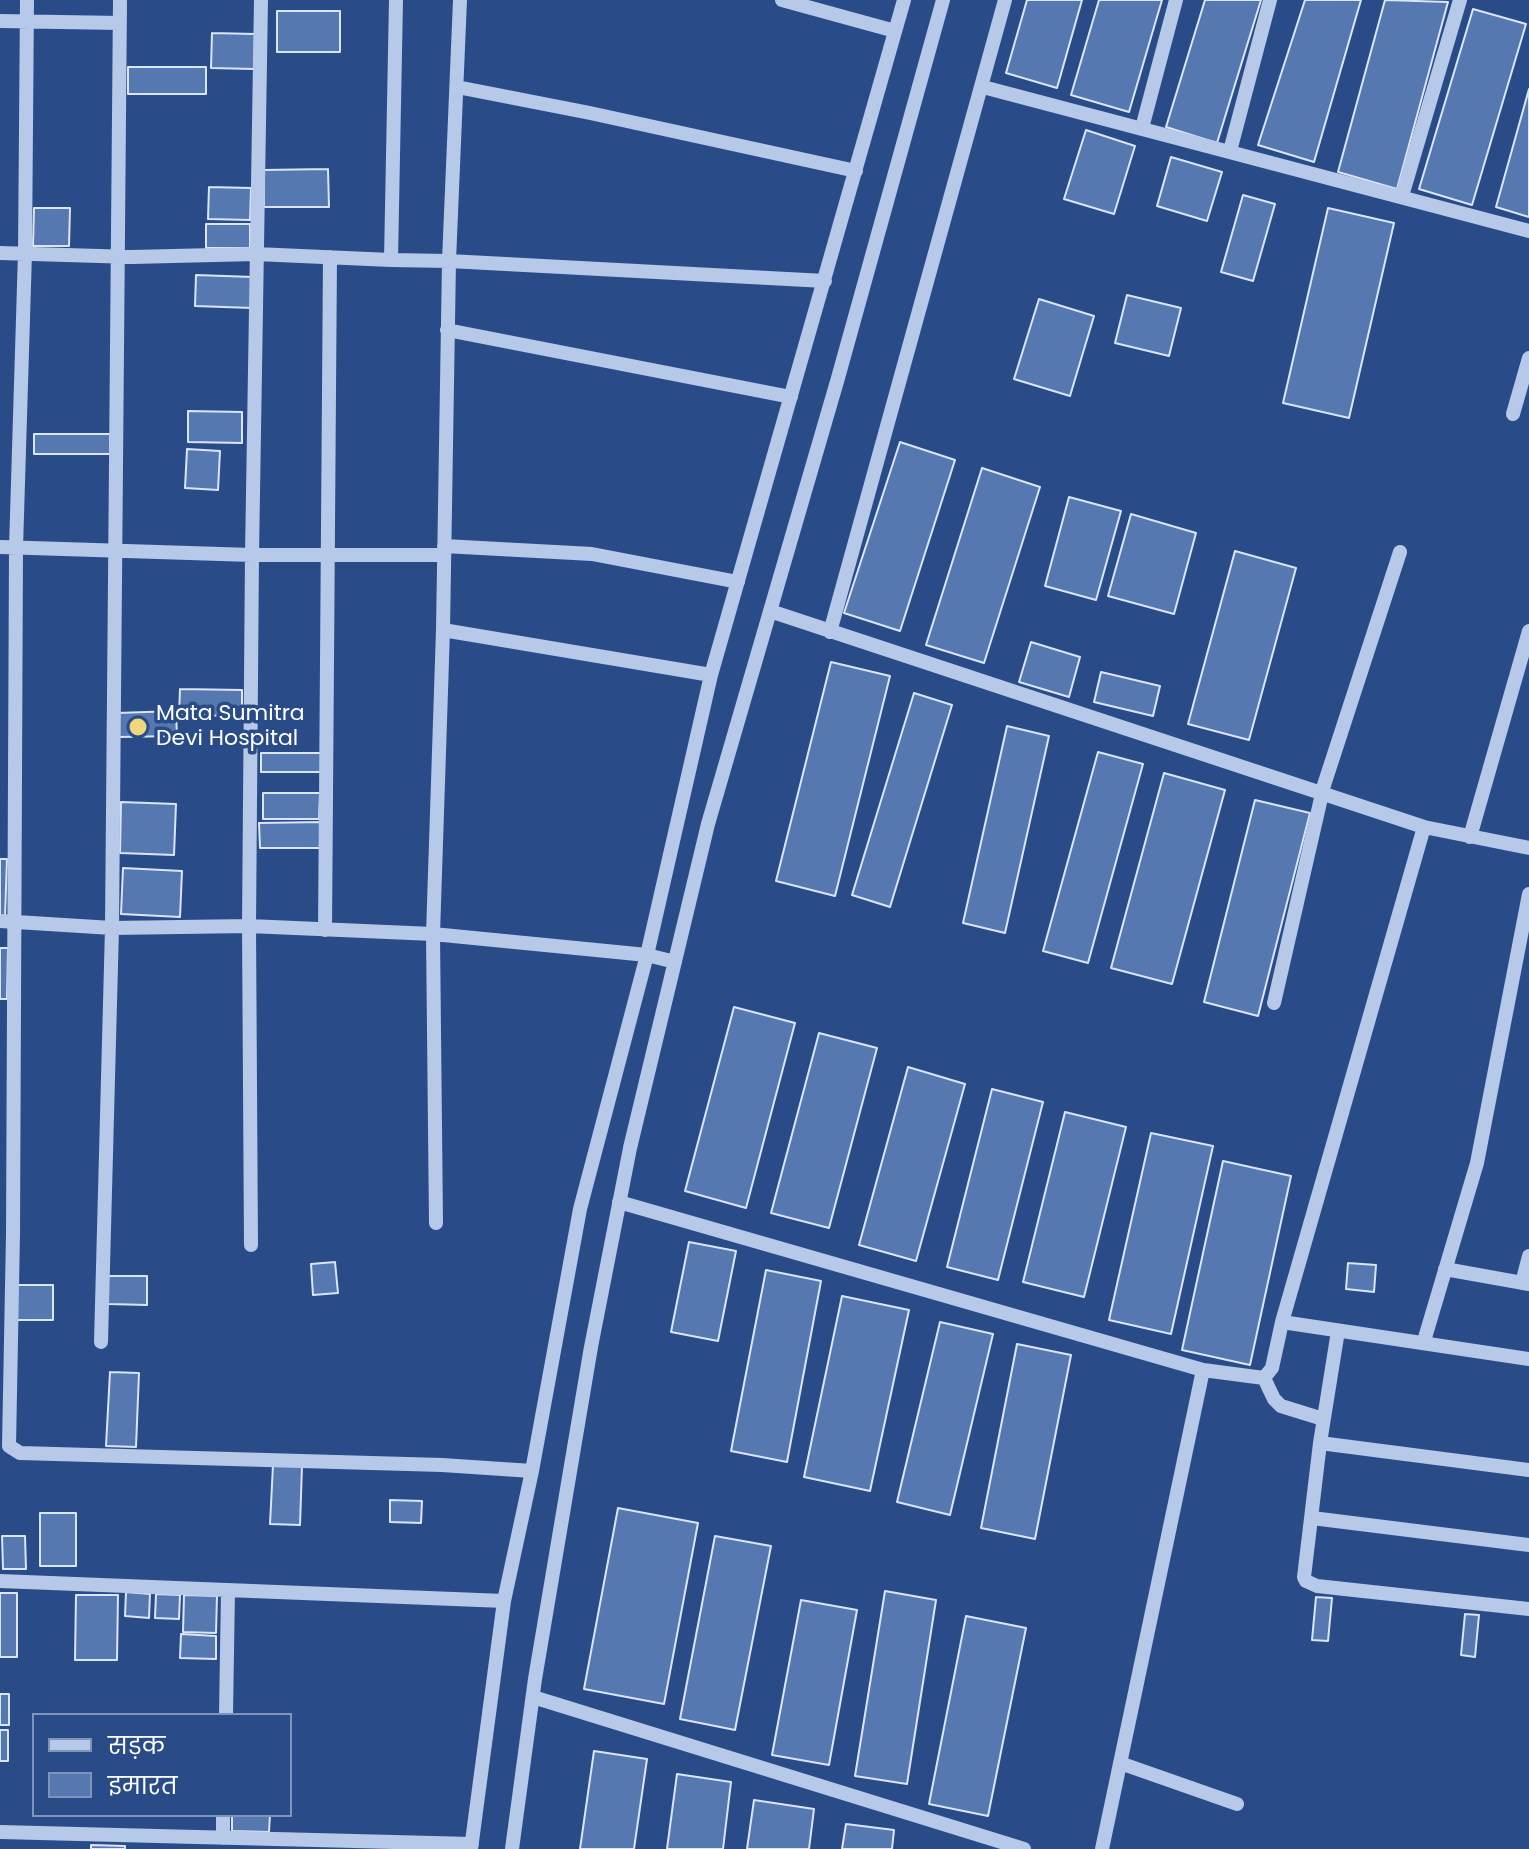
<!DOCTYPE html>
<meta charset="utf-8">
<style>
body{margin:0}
#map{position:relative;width:1529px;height:1849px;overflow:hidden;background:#294c88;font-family:Poppins,"Noto Sans Devanagari",sans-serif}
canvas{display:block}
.legend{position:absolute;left:32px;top:1713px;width:260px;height:104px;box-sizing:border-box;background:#294c88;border:2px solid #7f94b8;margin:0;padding:10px 14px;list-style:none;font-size:24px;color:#fff}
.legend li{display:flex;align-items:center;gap:16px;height:40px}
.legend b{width:40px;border:2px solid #7f94b8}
</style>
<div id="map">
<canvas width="1529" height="1849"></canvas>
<ul class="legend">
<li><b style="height:10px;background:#b6c9e8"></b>सड़क</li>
<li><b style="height:22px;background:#5678b1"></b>इमारत</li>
</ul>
</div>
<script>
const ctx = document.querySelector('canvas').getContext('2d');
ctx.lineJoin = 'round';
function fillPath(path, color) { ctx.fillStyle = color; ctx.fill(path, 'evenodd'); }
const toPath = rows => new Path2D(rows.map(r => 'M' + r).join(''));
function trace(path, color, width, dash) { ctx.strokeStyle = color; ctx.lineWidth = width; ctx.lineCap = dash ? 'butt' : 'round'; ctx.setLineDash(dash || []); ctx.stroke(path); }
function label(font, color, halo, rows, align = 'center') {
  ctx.font = font + ' Poppins,sans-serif'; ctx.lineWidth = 7; ctx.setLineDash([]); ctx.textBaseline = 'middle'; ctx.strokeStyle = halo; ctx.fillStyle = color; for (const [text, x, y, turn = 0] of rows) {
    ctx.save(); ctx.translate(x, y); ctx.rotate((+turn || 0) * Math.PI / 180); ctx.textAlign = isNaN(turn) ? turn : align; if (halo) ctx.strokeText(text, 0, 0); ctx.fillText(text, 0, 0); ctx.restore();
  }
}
const building = toPath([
 [1027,0,1082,0,1057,88,1006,73,1027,0],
 [1099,0,1162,0,1129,112,1071,95,1099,0],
 [1205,0,1261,0,1217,143,1166,127,1205,0],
 [1305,0,1361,0,1314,162,1258,145,1305,0],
 [1385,0,1448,2,1397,189,1338,172,1385,0],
 [1473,9,1526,24,1472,205,1419,189,1473,9],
 [277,11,340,11,340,52,277,52,277,11],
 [212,33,255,34,254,69,211,68,212,33],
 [128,67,206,67,206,94,128,94,128,67],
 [1529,89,1529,217,1496,207,1529,89],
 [1086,130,1135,146,1114,214,1064,199,1086,130],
 [1171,157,1222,172,1207,221,1157,206,1171,157],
 [328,169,329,207,264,207,264,170,328,169],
 [209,187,251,188,250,220,208,219,209,187],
 [1243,195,1275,204,1253,281,1221,272,1243,195],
 [34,208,70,208,69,246,33,246,34,208],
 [1328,208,1394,223,1349,418,1283,403,1328,208],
 [206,224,250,224,250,248,206,248,206,224],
 [196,275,253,277,252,308,195,306,196,275],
 [1127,295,1181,308,1169,356,1115,343,1127,295],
 [1039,299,1094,316,1070,396,1014,379,1039,299],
 [188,411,242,412,242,443,188,442,188,411],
 [34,434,110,434,110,454,34,454,34,434],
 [900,442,955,460,900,631,844,613,900,442],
 [187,449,220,451,218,490,185,488,187,449],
 [982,468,1040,487,984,663,926,645,982,468],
 [1069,497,1121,511,1096,600,1045,586,1069,497],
 [1131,514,1196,533,1174,614,1108,596,1131,514],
 [1235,551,1296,568,1249,740,1188,724,1235,551],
 [1031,642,1080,657,1069,697,1019,682,1031,642],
 [831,662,890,676,835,896,776,881,831,662],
 [1101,672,1160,686,1153,716,1094,702,1101,672],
 [180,689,242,690,242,716,179,715,180,689],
 [914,693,952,705,890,907,852,895,914,693],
 [176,711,177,736,118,737,117,713,176,711],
 [1007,726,1049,736,1005,933,963,923,1007,726],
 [1098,752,1143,764,1088,963,1043,951,1098,752],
 [261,753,321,753,321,772,261,772,261,753],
 [1164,773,1225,790,1172,984,1111,968,1164,773],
 [263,793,320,793,319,819,263,819,263,793],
 [1255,800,1310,813,1258,1016,1204,1002,1255,800],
 [121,802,176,804,174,855,120,853,121,802],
 [324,822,324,848,260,848,259,823,324,822],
 [0,859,7,859,5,917,0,917,0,859],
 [123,868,182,871,180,917,121,914,123,868],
 [0,948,8,948,7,999,0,999,0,948],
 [734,1007,795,1023,746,1208,685,1191,734,1007],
 [819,1033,877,1048,829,1228,771,1213,819,1033],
 [908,1067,965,1084,916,1261,859,1245,908,1067],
 [992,1089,1043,1102,998,1280,947,1267,992,1089],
 [1065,1112,1126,1127,1084,1297,1023,1282,1065,1112],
 [1151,1133,1213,1146,1171,1334,1109,1320,1151,1133],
 [1223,1161,1291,1176,1250,1365,1182,1350,1223,1161],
 [689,1242,736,1251,718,1341,671,1332,689,1242],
 [335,1262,338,1293,313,1295,311,1264,335,1262],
 [1348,1263,1376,1265,1374,1292,1346,1289,1348,1263],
 [766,1270,821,1281,787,1462,731,1451,766,1270],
 [108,1276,147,1276,147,1305,108,1304,108,1276],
 [13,1285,53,1285,53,1320,13,1320,13,1285],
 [842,1296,909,1310,870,1491,804,1477,842,1296],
 [940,1322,993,1334,950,1515,897,1502,940,1322],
 [1017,1344,1071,1355,1035,1539,981,1528,1017,1344],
 [110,1372,139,1373,136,1447,106,1446,110,1372],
 [273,1465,302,1466,300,1525,270,1524,273,1465],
 [390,1500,422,1501,421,1523,390,1522,390,1500],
 [618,1508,698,1523,664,1704,584,1689,618,1508],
 [40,1513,76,1513,76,1566,40,1566,40,1513],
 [2,1536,25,1536,26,1569,3,1569,2,1536],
 [715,1536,771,1546,735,1730,680,1719,715,1536],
 [885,1591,936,1600,907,1784,855,1776,885,1591],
 [126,1592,150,1594,149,1618,125,1616,126,1592],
 [0,1593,17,1593,17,1657,0,1657,0,1593],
 [156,1594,180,1595,179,1619,155,1618,156,1594],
 [76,1595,118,1595,117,1660,75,1660,76,1595],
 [184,1595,217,1596,216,1633,183,1632,184,1595],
 [1316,1597,1332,1598,1328,1641,1312,1640,1316,1597],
 [801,1600,857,1610,829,1765,772,1755,801,1600],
 [1465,1614,1479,1615,1475,1657,1461,1655,1465,1614],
 [966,1616,1026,1628,988,1816,929,1804,966,1616],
 [181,1634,216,1636,216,1659,180,1658,181,1634],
 [0,1694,9,1694,9,1725,0,1725,0,1694],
 [0,1730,8,1730,8,1761,0,1761,0,1730],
 [594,1751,647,1759,634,1849,580,1849,594,1751],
 [677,1774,731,1782,723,1849,667,1849,677,1774],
 [754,1800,814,1809,809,1849,747,1849,754,1800],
 [232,1815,270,1815,269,1832,232,1831,232,1815],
 [846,1824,894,1830,892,1849,842,1849,846,1824],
 [91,1845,125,1846,125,1849,91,1849,91,1845]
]);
fillPath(building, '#5678b1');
trace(building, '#dae5f7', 2);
trace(toPath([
 [27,0,25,253,16,548,13,1234,9,1446,20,1453,442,1465,532,1471],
 [396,0,391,260,449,261,460,0],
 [782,0,895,31],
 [0,21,120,23],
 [457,87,590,113,856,171],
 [983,87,1529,231],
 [1142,128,1176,0],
 [1230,151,1270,0],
 [1402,196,1460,0],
 [0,253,132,257,256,254,391,260],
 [447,330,791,397],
 [1513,414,1529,358],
 [444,546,592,554,738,582],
 [0,547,252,555,261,0],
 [770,611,1424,827,1529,848],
 [443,630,711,675],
 [830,632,1005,0],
 [1424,827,1282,1322,1529,1359],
 [1470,837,1529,631],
 [0,921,112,928,249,926,433,934,647,955,675,962],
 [325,930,330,257],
 [1274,1003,1324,785,1400,552],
 [619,1202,1203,1370,1264,1378,1272,1368,1282,1322],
 [436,1223,433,934,443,630,449,261,825,281],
 [251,1245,249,926,252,555,444,555],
 [1445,1269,1529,1284],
 [1522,1283,1529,1256],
 [1338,1331,1320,1443,1304,1577,1306,1581,1317,1586,1529,1609],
 [1424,1341,1477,1163,1529,894],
 [101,1342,112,928,120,0],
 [1264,1378,1274,1399,1281,1406,1323,1419],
 [1320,1443,1529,1470],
 [1312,1518,1529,1545],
 [0,1581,504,1601],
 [533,1697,1024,1849],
 [226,1715,228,1590],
 [1120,1763,1237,1804],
 [0,1832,472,1844],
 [223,1838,223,1815],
 [471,1849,504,1601,532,1471,580,1209,647,955,711,675,904,0],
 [512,1849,535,1679,591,1347,630,1148,708,824,838,378,943,0],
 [1102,1849,1203,1370]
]), '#b6c9e8', 14);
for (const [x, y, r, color] of [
 [138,727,10,"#efd77d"]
]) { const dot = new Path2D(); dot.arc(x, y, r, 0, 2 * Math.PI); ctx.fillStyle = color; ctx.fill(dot); trace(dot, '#294c88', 3); }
label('22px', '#fff', '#294c88', [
 ["Mata Sumitra",156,714],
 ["Devi Hospital",156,739]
], 'left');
</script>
